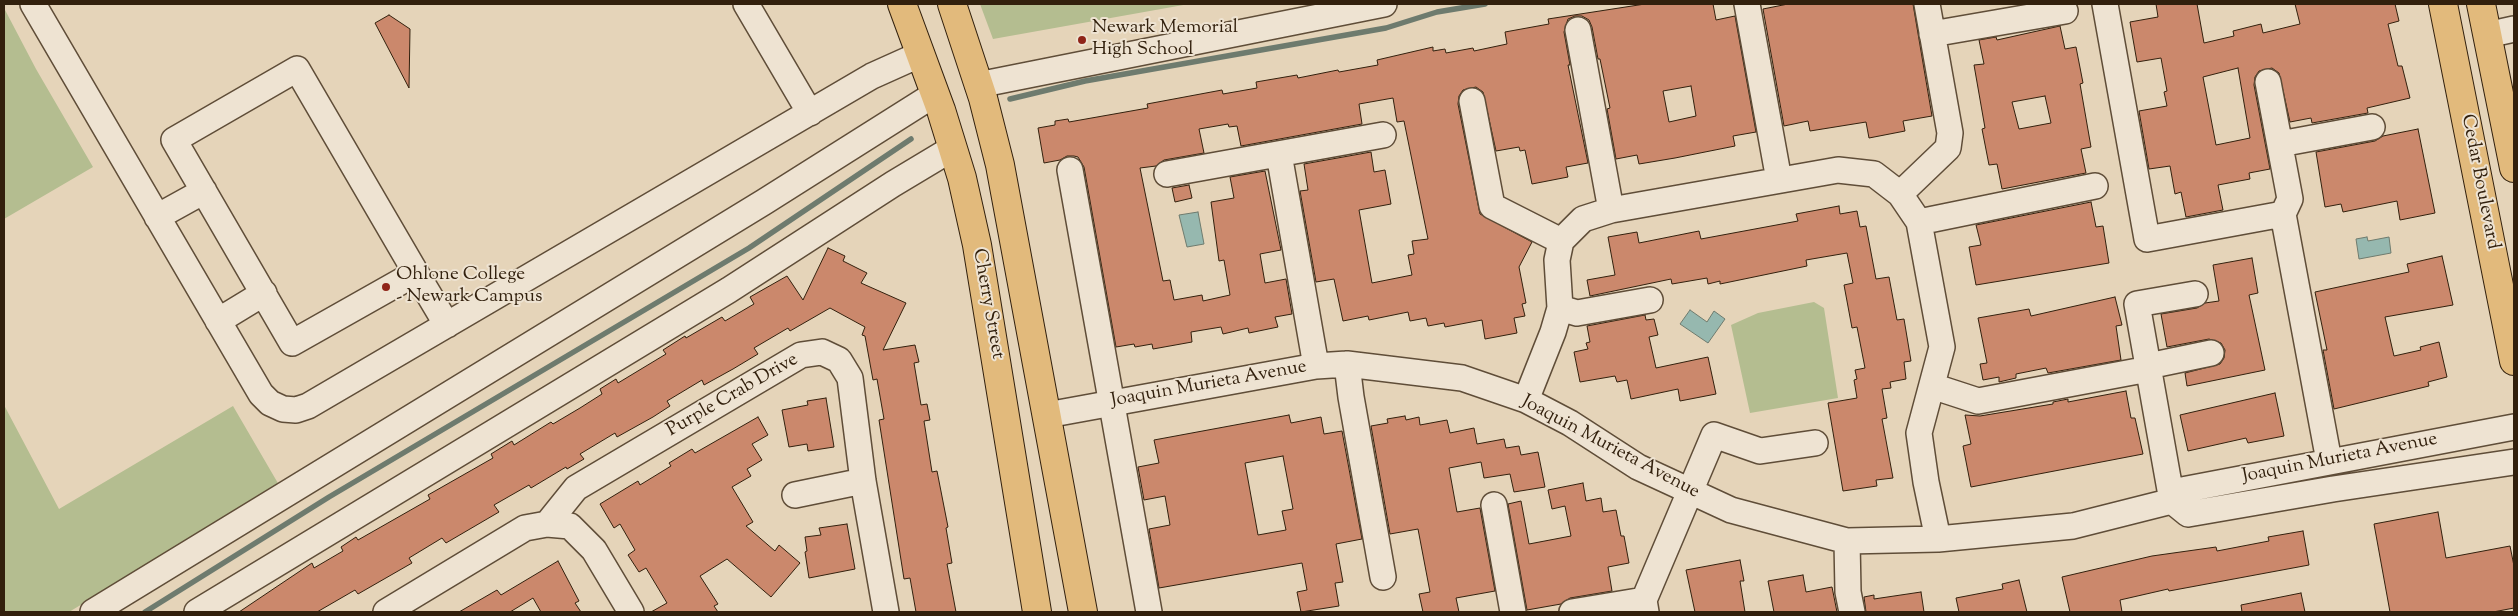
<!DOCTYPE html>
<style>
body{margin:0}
#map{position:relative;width:2518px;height:616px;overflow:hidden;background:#e5d4b9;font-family:"Sorts Mill Goudy",serif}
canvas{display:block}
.frame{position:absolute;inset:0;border:5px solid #32200d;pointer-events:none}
</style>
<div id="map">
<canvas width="2518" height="616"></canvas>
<div class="frame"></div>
</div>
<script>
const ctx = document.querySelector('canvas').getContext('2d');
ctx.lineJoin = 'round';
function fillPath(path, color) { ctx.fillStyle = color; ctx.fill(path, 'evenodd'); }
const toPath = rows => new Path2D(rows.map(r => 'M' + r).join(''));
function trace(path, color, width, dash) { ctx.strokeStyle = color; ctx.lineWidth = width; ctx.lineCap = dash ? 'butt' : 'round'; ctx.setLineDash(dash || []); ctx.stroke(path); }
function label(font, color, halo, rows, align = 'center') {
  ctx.font = font + ' "Sorts Mill Goudy",serif'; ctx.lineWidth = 4; ctx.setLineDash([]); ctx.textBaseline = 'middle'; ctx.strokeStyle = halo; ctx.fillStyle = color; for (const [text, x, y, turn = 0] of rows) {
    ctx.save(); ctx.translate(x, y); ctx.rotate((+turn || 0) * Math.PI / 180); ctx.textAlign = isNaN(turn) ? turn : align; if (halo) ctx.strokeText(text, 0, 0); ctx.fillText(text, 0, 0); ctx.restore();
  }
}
fillPath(toPath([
 [980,4,1189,4,993,39],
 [4,8,36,69,93,167,4,219],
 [1814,302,1824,308,1838,398,1750,413,1731,325,1758,313],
 [4,405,59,509,233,406,279,485,69,612,4,612]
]), '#b4bd90');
const water = toPath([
 [1198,212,1204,244,1187,247,1179,215,1198,212],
 [2367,237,2368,241,2389,237,2391,253,2359,259,2356,239,2367,237],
 [1690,310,1707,322,1714,311,1725,319,1708,343,1680,324,1690,310]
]);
fillPath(water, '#96b8af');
trace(water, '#6e7b6e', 1);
trace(toPath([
 [1010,99,1085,81,1386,28,1437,12,1485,4],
 [145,612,329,497,749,248,911,139]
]), '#6e7b6e', 5.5);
const building = toPath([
 [1645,4,1713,4,1716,20,1735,16,1756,132,1733,136,1735,146,1675,158,1639,164,1637,155,1616,159,1607,109,1610,108,1600,59,1598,59,1592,27,1589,20,1582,16,1575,16,1568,19,1564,32,1570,65,1568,65,1588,163,1566,167,1568,177,1532,184,1525,150,1520,151,1519,147,1496,151,1483,92,1476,87,1463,90,1459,96,1458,104,1480,214,1532,242,1519,267,1526,303,1522,304,1525,316,1514,318,1517,333,1485,339,1482,320,1445,327,1444,323,1428,326,1426,318,1410,321,1408,312,1369,320,1368,316,1343,321,1334,279,1316,282,1300,191,1308,190,1304,164,1371,152,1374,172,1385,170,1391,204,1359,210,1372,283,1412,275,1408,255,1414,254,1412,241,1428,239,1404,121,1397,122,1393,98,1359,104,1362,124,1241,146,1237,126,1229,127,1228,124,1199,129,1204,153,1164,160,1156,166,1140,168,1163,281,1170,280,1174,300,1202,295,1203,301,1230,295,1224,260,1219,261,1211,202,1234,198,1230,177,1265,171,1281,250,1260,254,1265,283,1286,279,1292,314,1275,317,1278,327,1249,333,1248,328,1223,334,1221,327,1191,332,1192,342,1153,349,1152,344,1135,347,1134,344,1116,347,1084,167,1078,157,1074,156,1067,156,1060,160,1044,163,1038,128,1055,125,1055,121,1068,119,1069,122,1148,108,1147,104,1222,90,1223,94,1257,88,1256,82,1297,75,1298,78,1338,70,1339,72,1378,65,1377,60,1433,47,1433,51,1445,49,1446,53,1473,48,1474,51,1507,44,1505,32,1549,24,1548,19,1645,4],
 [1691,86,1696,116,1669,122,1663,91,1691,86],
 [1788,4,1913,4,1932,116,1903,121,1905,131,1869,138,1866,122,1810,131,1808,121,1784,126,1763,9,1788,4],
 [2156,4,2197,4,2204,43,2234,36,2233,31,2261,24,2263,33,2300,24,2295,4,2395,4,2399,21,2388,24,2398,66,2402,66,2410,98,2367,108,2368,113,2312,123,2311,118,2290,122,2279,73,2272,68,2259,71,2255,77,2254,85,2270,169,2249,173,2250,179,2218,185,2223,210,2186,217,2181,192,2175,194,2170,166,2149,169,2139,111,2167,106,2164,92,2167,91,2161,58,2137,62,2130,22,2158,17,2156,4],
 [2238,68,2250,138,2216,145,2203,77,2238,68],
 [389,15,410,29,409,88,375,23,389,15],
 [2060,26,2065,49,2076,47,2083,83,2080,84,2091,147,2081,149,2086,173,2002,189,1997,164,1989,165,1982,129,1985,128,1974,65,1984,64,1979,40,1996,37,1997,40,2060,26],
 [2045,96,2051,123,2019,129,2012,102,2045,96],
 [2418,129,2435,213,2400,220,2397,201,2343,212,2341,204,2325,207,2316,152,2375,141,2383,136,2418,129],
 [1189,185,1192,198,1175,202,1172,188,1189,185],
 [2091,202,2096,227,2103,226,2109,263,1976,285,1969,247,1981,245,1976,225,2091,202],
 [1839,206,1840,214,1857,211,1860,227,1866,226,1876,279,1889,277,1897,320,1904,319,1911,361,1904,362,1906,379,1890,382,1891,388,1882,389,1887,418,1882,419,1893,478,1876,480,1877,486,1843,491,1828,403,1857,398,1854,380,1857,379,1855,370,1865,368,1857,327,1852,328,1844,285,1853,283,1847,253,1806,260,1807,266,1720,284,1720,281,1708,284,1707,278,1672,284,1671,279,1590,296,1587,280,1615,275,1608,237,1637,232,1639,243,1699,231,1701,239,1798,221,1796,214,1839,206],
 [828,248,845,256,843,261,867,273,861,283,906,303,883,350,915,345,919,362,914,363,921,405,927,404,930,420,924,421,932,472,937,471,948,527,946,528,952,563,947,564,956,612,916,612,910,578,904,579,879,420,884,419,877,379,873,380,865,336,862,335,865,327,830,308,790,331,788,328,754,348,758,354,733,369,704,385,702,380,667,401,670,406,653,417,617,437,615,433,580,454,584,459,567,469,566,467,531,488,529,485,494,505,499,512,446,543,442,538,409,558,412,563,358,594,355,590,317,612,239,612,312,563,314,568,343,551,341,547,356,537,358,540,430,499,428,495,493,458,491,454,512,441,514,445,551,422,553,424,580,408,602,394,600,389,616,379,618,383,666,354,663,350,685,336,686,338,722,317,725,321,754,304,750,297,787,276,803,300,828,248],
 [2442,256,2453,305,2385,317,2394,356,2421,350,2420,347,2439,342,2447,377,2428,382,2429,386,2334,409,2323,350,2327,350,2315,292,2409,272,2407,264,2442,256],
 [2252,258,2258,293,2249,295,2265,370,2187,386,2185,373,2220,364,2224,358,2225,350,2221,343,2209,339,2167,347,2161,314,2197,308,2205,303,2219,301,2213,265,2252,258],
 [2115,297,2122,325,2116,326,2121,360,2048,373,2046,368,2016,374,2016,378,1999,382,1999,377,1983,380,1980,364,1987,363,1978,318,2029,309,2031,316,2115,297],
 [1645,315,1646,320,1654,319,1658,335,1649,337,1656,368,1708,357,1716,394,1680,401,1678,389,1631,399,1627,380,1617,382,1615,376,1580,382,1574,352,1588,349,1586,343,1590,342,1587,326,1645,315],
 [2126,391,2131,418,2135,418,2143,454,1971,487,1963,446,1971,444,1965,415,1980,416,2053,404,2053,402,2068,399,2068,402,2126,391],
 [2275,393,2284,436,2248,443,2246,438,2188,451,2180,415,2275,393],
 [826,398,834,447,808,451,807,444,789,447,782,410,808,405,807,401,826,398],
 [1289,415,1291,423,1321,417,1324,434,1342,431,1362,539,1336,544,1343,582,1335,583,1339,606,1301,612,1297,592,1307,590,1302,563,1159,588,1149,529,1170,525,1165,496,1144,500,1138,467,1159,463,1154,440,1289,415],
 [1283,456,1293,509,1282,511,1286,530,1258,535,1245,463,1283,456],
 [1405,416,1406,420,1419,417,1420,425,1447,420,1450,433,1474,428,1477,444,1504,439,1506,448,1519,446,1521,455,1538,452,1545,487,1514,492,1510,474,1484,478,1481,462,1449,468,1457,512,1480,508,1495,591,1456,598,1459,612,1423,612,1419,594,1430,592,1418,529,1390,534,1371,426,1388,423,1387,419,1405,416],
 [758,417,768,435,752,444,762,460,747,469,751,476,732,487,753,522,746,526,775,551,779,545,800,563,771,597,727,559,700,576,718,604,714,606,718,612,651,612,667,603,646,568,639,572,628,555,635,550,620,524,614,528,600,504,638,481,640,485,671,466,669,463,692,449,695,453,758,417],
 [1583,483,1586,501,1601,498,1603,512,1616,510,1621,536,1624,536,1629,563,1608,567,1612,591,1570,598,1561,604,1527,610,1508,504,1521,501,1529,544,1571,536,1565,506,1552,509,1548,490,1583,483],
 [2438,512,2446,558,2510,546,2514,566,2514,608,2493,612,2390,612,2374,524,2438,512],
 [847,524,855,569,809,578,805,552,807,551,805,537,821,535,819,528,847,524],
 [2303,531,2309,565,2169,591,2168,589,2120,600,2122,612,2070,612,2062,577,2152,556,2216,547,2217,551,2269,541,2268,537,2303,531],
 [1740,560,1744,581,1740,581,1745,612,1695,612,1686,570,1740,560],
 [558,561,579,601,575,603,581,612,541,612,533,598,510,612,459,612,497,590,501,595,558,561],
 [1803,575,1806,592,1832,587,1837,612,1774,612,1768,581,1803,575],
 [2019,580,2027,612,1959,612,1956,598,2003,589,2002,584,2019,580],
 [1921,592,1924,612,1866,612,1864,597,1874,595,1874,599,1921,592],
 [2301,593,2305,612,2242,612,2241,605,2301,593]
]);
fillPath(building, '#cb886c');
trace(building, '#32200d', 1);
const minor = toPath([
 [33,4,261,394,270,403,283,409,296,410,308,406,872,76,921,54],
 [746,4,810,113],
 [1747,4,1779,180],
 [2105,4,2147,239,2283,214],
 [1578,30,1611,210],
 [1932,34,2065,11],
 [2487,35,2514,29],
 [2268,82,2290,199,2283,214,2329,461],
 [978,85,1384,4],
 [1472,101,1492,206,1561,241],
 [2280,144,2372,127],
 [1279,154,1316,366],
 [1070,170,1149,612],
 [1167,174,1383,135],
 [1900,194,1948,148,1950,133,1927,4],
 [157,217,204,191],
 [1919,222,2095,186],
 [416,273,292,343,174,140,297,69,416,273,447,325],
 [1560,308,1577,313,1650,300],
 [218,321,264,293],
 [1347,364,1351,397,1383,577],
 [1932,386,1978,401,2138,371,2158,364,2211,353],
 [1526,400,1553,332,1560,308,1557,260,1561,241,1583,219,1611,210,1838,170,1874,174,1900,194,1919,222,1942,347,1919,433,1926,482,1938,539],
 [1047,415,1316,366,1347,364,1462,378,1526,400,1570,423,1638,467,1731,510,1847,541,1938,539,2073,526,2172,501,2182,490,2514,427],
 [795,495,863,481],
 [2172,501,2188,514,2333,489,2514,462],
 [2172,501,2137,304,2195,294],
 [1494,505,1513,612],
 [547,524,576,488,801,355,822,352,839,360,850,378,863,481,886,612],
 [1847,541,1848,592,1852,612],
 [93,612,764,202,935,94],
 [197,612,729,290,893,184,953,148],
 [386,612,525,528,547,524,570,526,594,550,631,612],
 [1572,612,1644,600],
 [1646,612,1644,600,1714,435,1760,451,1815,443]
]);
const major = toPath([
 [902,4,941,110,962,178,977,245,1037,612],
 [952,4,983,98,1000,165,1083,612],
 [2443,4,2514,361],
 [2481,4,2514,168]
]);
trace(minor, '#5f4d38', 28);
trace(major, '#32200d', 30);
trace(minor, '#eee3d2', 25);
trace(major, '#e2ba7c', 28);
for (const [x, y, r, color] of [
 [1082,40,5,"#8f2418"],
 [386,287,5,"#8f2418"]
]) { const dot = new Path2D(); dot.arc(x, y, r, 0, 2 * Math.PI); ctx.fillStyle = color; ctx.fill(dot); trace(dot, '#eee3d2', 2); }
label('19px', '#32200d', '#eee3d2', [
 ["Newark Memorial",1092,29],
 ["High School",1092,51],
 ["Ohlone College",396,276],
 ["- Newark Campus",396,298]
], 'left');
label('19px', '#32200d', '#eee3d2', [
 ["Cedar Boulevard",2479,182,79],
 ["Cherry Street",987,304,80],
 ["Joaquin Murieta Avenue",1209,385,-10],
 ["Purple Crab Drive",733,396,-30],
 ["Joaquin Murieta Avenue",1610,448,28],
 ["Joaquin Murieta Avenue",2340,459,-11]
]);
</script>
